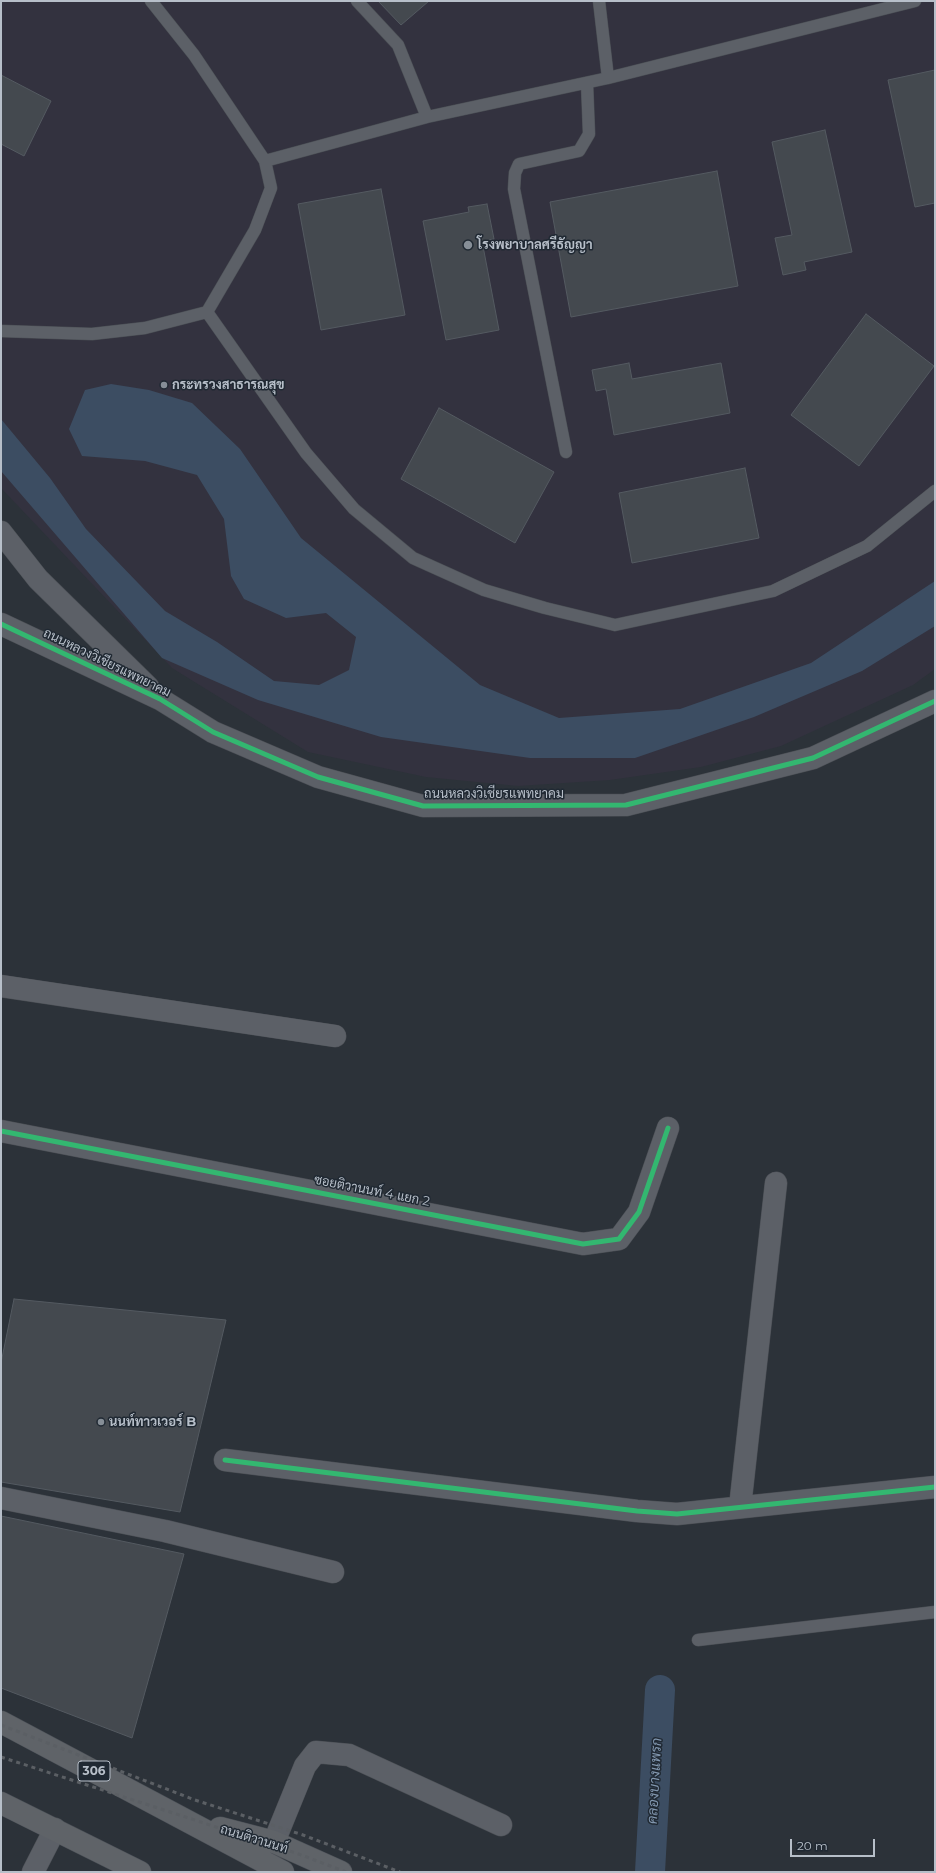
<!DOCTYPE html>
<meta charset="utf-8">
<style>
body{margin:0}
#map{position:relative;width:936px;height:1873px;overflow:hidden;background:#2c3239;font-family:Montserrat,sans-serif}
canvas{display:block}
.frame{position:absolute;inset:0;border:2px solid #b7bfc9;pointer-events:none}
.scale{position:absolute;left:790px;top:1839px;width:85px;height:18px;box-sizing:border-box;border:2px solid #b7bfc9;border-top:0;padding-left:5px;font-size:12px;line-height:14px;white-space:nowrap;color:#b7bfc9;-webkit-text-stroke:3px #202933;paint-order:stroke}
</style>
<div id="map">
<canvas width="936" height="1873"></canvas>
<div class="frame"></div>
<div class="scale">20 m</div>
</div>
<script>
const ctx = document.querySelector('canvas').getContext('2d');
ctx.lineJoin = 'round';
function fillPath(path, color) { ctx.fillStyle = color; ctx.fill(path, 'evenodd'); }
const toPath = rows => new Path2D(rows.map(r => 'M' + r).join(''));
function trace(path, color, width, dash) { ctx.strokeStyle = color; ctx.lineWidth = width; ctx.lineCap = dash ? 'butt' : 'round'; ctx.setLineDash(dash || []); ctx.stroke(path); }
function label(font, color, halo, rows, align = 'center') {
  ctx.font = font + ' Montserrat,Sarabun,sans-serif'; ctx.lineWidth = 3; ctx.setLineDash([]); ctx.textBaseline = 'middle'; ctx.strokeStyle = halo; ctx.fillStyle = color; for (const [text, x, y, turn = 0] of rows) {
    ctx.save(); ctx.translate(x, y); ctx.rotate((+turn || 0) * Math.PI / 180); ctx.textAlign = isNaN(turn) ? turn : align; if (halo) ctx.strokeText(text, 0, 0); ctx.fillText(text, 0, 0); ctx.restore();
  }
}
fillPath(toPath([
 [1,1,935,1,935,669,913,685,781,746,701,767,610,780,518,786,426,777,308,752,172,668,1,488]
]), '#33323f');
fillPath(toPath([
 [111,384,149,390,192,403,240,449,301,538,480,685,559,718,680,709,811,663,935,581,935,626,862,671,754,717,635,758,530,758,381,737,258,700,162,658,1,471,1,419,50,478,86,529,165,611,217,642,274,681,319,685,349,670,356,637,326,613,286,618,244,599,231,576,224,519,197,475,145,461,82,456,69,429,85,390]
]), '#3c4d62');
trace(toPath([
 [650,1872,660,1690]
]), '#3c4d62', 30);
const building = toPath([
 [378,1,429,1,401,25,378,1],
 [935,70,935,203,915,207,888,80,935,70],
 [1,75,51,101,24,156,1,144,1,75],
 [825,130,852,252,804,262,806,270,783,275,775,238,792,235,772,142,825,130],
 [717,171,738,286,571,317,550,202,717,171],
 [381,189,405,315,321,330,298,204,381,189],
 [487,204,494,239,482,241,499,330,446,340,423,221,469,212,468,207,487,204],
 [866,314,934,366,859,466,791,415,866,314],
 [629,363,632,379,721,363,730,413,614,435,606,389,596,391,592,370,629,363],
 [439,408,554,472,515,543,401,479,439,408],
 [745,468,759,538,632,563,619,493,745,468],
 [14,1299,226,1320,180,1512,1,1482,1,1363,14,1299],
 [1,1516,184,1554,132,1738,1,1688,1,1516]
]);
fillPath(building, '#44494f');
trace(building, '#545a61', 1);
const lane = toPath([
 [357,1,398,45,427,117],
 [599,1,608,78],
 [265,161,427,117,608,78,915,1],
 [207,312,306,453,354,509,413,558,484,590,545,608,615,625,773,591,867,546,935,491],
 [1,331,92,334,145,328,207,312,255,230,271,188,265,161,194,55,151,1],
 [566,452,514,189,515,173,519,164,579,151,589,134,587,83],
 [698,1640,935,1612]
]);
const street = toPath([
 [1,532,38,579,148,687],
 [1,624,160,699,213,732,318,777,423,806,626,805,813,758,935,701],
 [1,986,335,1036],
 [1,1131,583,1244,619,1239,639,1212,668,1128],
 [225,1460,637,1511,677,1514,935,1487],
 [1,1498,165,1531,333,1572],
 [740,1507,776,1183],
 [274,1842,305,1766,316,1752,349,1755,501,1825],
 [33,1872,55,1829]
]);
const primary = toPath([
 [1,1722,283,1872],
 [1,1803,140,1872],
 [220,1828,274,1842,341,1872]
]);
trace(lane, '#4a4e54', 13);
trace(street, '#4a4e54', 23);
trace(primary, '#4a4f56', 23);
trace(lane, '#5c6067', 12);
trace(street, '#5c6067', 22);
trace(primary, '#5f6368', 22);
trace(toPath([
 [1,1725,195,1800,303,1835,400,1872],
 [1,1757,296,1853,346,1872]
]), '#5b5f64', 3, [4, 4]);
trace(toPath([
 [1,624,160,699,213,732,318,777,423,806,626,805,813,758,935,701],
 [1,1131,583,1244,619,1239,639,1212,668,1128],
 [225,1460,637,1511,677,1514,935,1487]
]), '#33b770', 5);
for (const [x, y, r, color] of [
 [468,245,5,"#868e97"],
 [164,385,4,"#868e97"],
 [101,1422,4,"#868e97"]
]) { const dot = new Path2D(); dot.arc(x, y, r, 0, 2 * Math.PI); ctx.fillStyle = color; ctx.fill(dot); trace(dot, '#202933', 1.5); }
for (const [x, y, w] of [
 [94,1771,32]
]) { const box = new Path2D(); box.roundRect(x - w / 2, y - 10, w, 20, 3); ctx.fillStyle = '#202933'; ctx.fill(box); trace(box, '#b7bfc9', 1); }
label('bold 12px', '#b7bfc9', null, [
 ["306",94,1771]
]);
label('bold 13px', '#b7bfc9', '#202933', [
 ["โรงพยาบาลศรีธัญญา",477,245],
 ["กระทรวงสาธารณสุข",172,385],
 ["นนท์ทาวเวอร์ B",109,1422]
], 'left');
label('13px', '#b7bfc9', '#202933', [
 ["ถนนหลวงวิเชียรแพทยาคม",107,663,26],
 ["ถนนหลวงวิเชียรแพทยาคม",494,794],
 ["ซอยติวานนท์ 4 แยก 2",372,1191,11],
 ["ถนนติวานนท์",254,1839,17]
]);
label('italic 14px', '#8196ae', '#202933', [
 ["คลองบางแพรก",655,1781,-87]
]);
</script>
